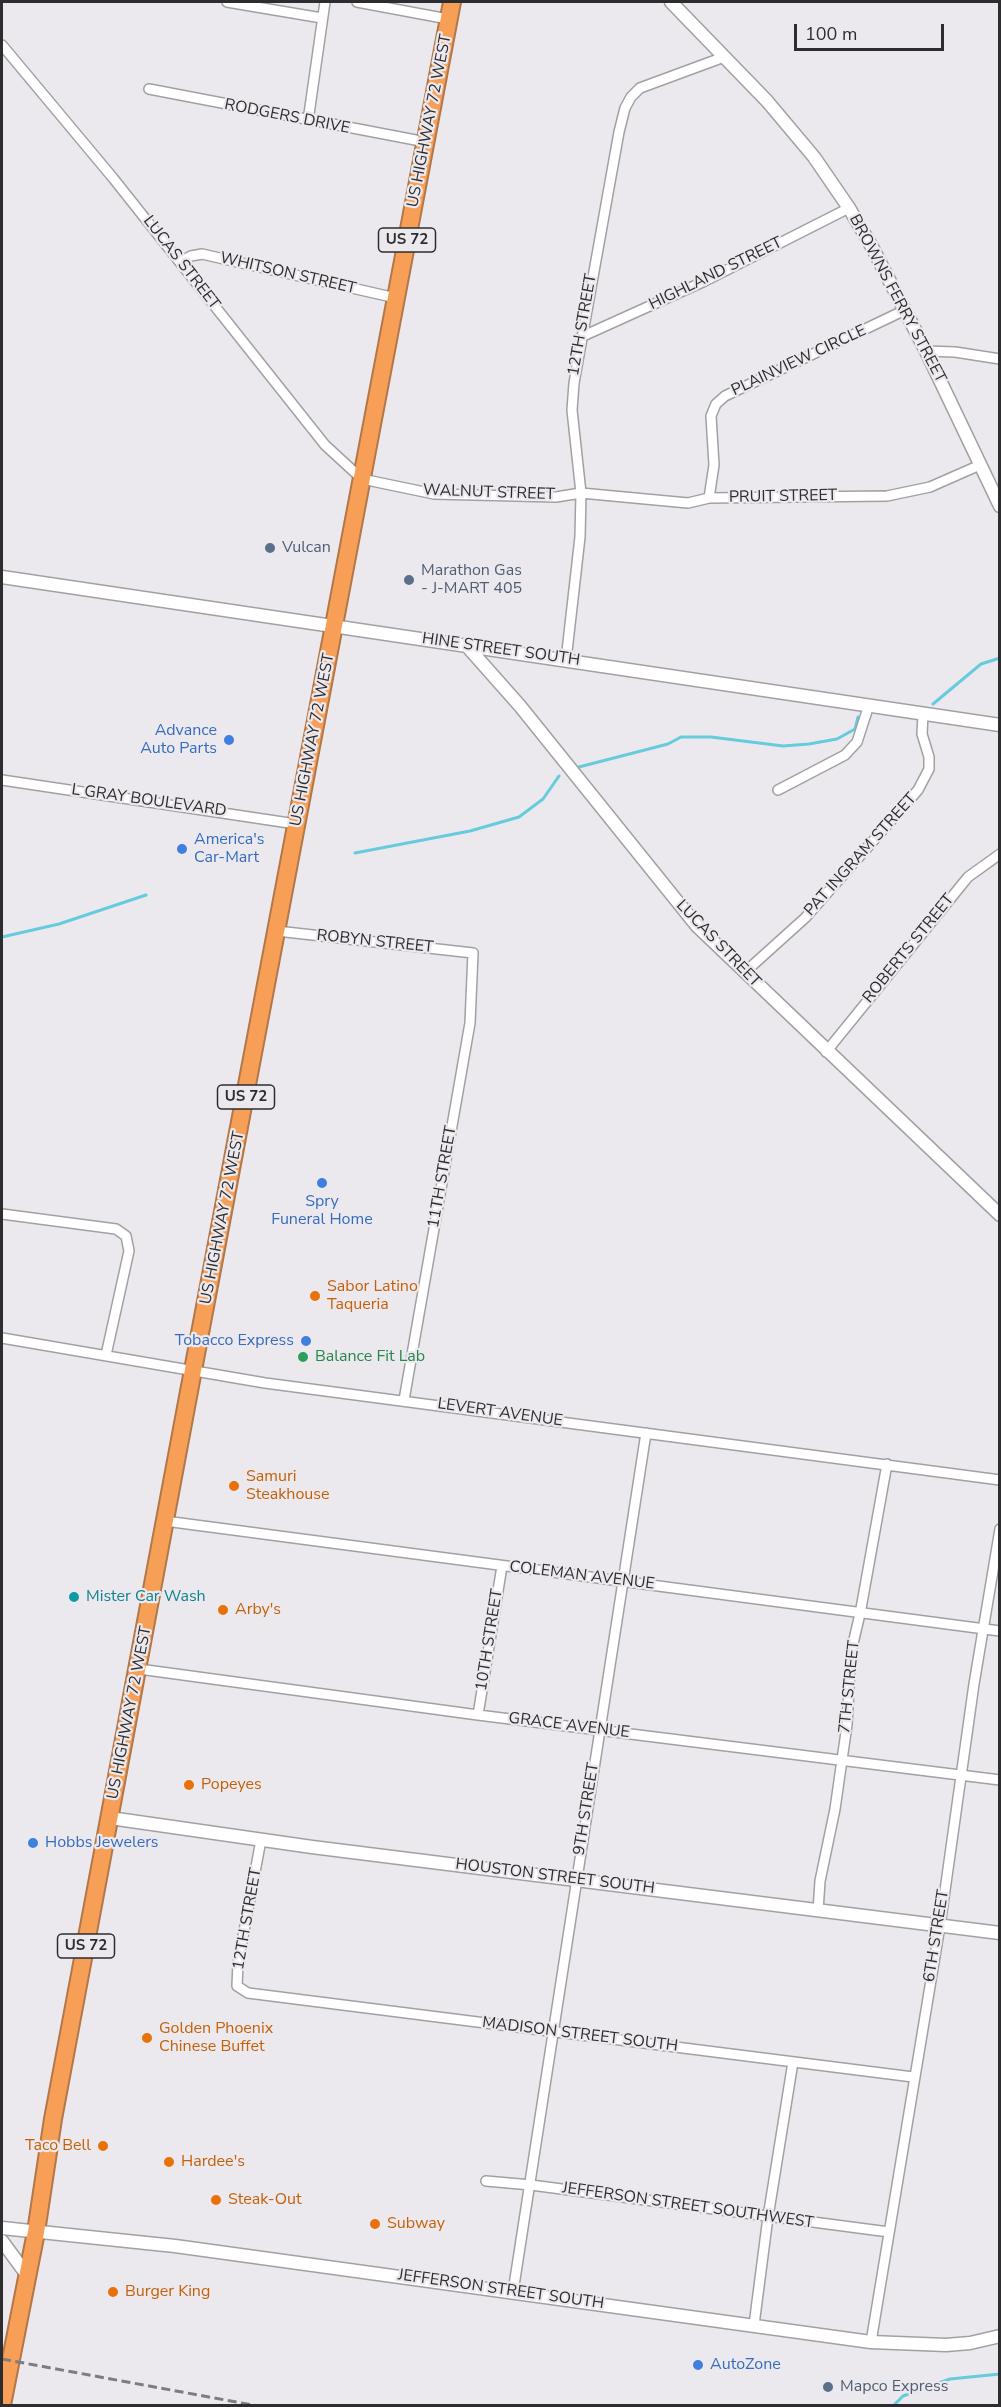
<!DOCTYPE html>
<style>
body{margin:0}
#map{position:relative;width:1001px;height:2407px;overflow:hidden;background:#ece9ee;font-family:"Nunito Sans",sans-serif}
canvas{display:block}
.frame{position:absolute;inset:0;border:3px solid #2d2c2e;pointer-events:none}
.scale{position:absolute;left:794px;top:24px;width:150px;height:27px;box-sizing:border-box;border:3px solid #2d2c2e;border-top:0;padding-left:8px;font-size:18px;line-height:21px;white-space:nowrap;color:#2d2c2e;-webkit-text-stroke:4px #ece9ee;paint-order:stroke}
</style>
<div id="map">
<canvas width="1001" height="2407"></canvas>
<div class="frame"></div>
<div class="scale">100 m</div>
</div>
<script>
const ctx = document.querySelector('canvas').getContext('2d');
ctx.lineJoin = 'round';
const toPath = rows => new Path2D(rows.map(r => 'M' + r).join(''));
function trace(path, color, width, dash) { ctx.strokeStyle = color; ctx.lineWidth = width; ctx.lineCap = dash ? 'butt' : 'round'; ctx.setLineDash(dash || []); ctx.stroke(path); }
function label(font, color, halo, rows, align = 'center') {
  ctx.font = font + ' "Nunito Sans",sans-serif'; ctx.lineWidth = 4.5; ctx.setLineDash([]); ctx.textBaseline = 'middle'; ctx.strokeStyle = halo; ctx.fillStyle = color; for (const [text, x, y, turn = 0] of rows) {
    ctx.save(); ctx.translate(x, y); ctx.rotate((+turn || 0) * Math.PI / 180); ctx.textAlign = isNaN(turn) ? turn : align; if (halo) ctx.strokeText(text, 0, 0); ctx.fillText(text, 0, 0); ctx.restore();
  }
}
trace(toPath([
 [933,704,981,664,1000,658],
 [575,768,668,744,681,737,711,737,783,746,809,744,837,739,855,729,858,717],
 [355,853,470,831,519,817,543,799,559,776],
 [2,937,59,924,146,895],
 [893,2406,903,2396,950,2379,1000,2374]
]), '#66cbdd', 3);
const street = toPath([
 [227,2,322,18],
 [357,2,448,19],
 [2,45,113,178,325,445,362,479,434,494,556,497,581,493,688,503,709,498,887,496,930,487,980,465],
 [149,89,426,142],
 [308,121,325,2],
 [180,262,191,256,202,254,396,298],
 [581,337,705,281,849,208],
 [926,351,955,352,1000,359],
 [709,498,714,465,711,416,716,404,725,396,905,310],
 [566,660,580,537,581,493,572,410,574,383,619,132,625,108,631,97,640,88,724,57],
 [2,780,296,824],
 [778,790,845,755,857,742,869,705],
 [277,931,473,953,470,1023,404,1400],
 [744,973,805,918,918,790,929,769,929,757,922,734,923,714],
 [826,1052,968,877,1000,854],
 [2,1214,116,1229,126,1236,129,1251,106,1355],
 [2,1338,265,1383,1000,1480],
 [165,1521,1000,1631],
 [139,1669,478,1715,1000,1780],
 [478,1715,502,1566],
 [261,1840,238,1963,237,1986,248,1993,913,2077],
 [818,1911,820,1881,835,1809,847,1725,851,1652,860,1614,887,1464],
 [486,2181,531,2185,889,2232],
 [513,2292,646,1433],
 [754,2325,768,2217,793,2062],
 [871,2342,940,1926,974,1684,1000,1529]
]);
const secondary = toPath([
 [671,2,767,101,814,157,849,208,872,247,926,351,1000,506],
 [2,577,1000,725],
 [466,645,520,706,697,926,1000,1215],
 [110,1818,312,1847,1000,1933],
 [2,2228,175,2246,871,2342,946,2345,970,2343,1000,2336],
 [2,2241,27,2275]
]);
const highway = toPath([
 [2,2405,36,2232,53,2119,193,1370,452,2]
]);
trace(street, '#a3a0a5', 12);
trace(secondary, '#a3a0a5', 15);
trace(highway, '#b17749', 20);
trace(street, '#fff', 9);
trace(secondary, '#fff', 12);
trace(highway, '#f89f57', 16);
trace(toPath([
 [2,2359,258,2406]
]), '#7d7c7f', 3, [9, 4.5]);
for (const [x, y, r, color] of [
 [270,548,6,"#5c6f8a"],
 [409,580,6,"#5c6f8a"],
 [229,740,6,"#3f7fe0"],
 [182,849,6,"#3f7fe0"],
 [322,1183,6,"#3f7fe0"],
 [315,1296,6,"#e8710a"],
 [306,1341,6,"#3f7fe0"],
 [303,1357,6,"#2e9e5b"],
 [234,1486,6,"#e8710a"],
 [74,1597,6,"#0f9aa8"],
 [223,1610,6,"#e8710a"],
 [189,1785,6,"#e8710a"],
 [33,1843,6,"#3f7fe0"],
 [147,2038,6,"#e8710a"],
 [103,2146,6,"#e8710a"],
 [169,2162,6,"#e8710a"],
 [216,2200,6,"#e8710a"],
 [375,2224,6,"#e8710a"],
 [113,2292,6,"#e8710a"],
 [698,2365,6,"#3f7fe0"],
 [828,2387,6,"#5c6f8a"]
]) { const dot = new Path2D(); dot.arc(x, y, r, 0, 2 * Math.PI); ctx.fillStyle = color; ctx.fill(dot); trace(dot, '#ece9ee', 2); }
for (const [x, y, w] of [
 [407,240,57],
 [246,1097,57],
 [86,1946,57]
]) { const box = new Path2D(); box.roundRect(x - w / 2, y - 12, w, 24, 4.5); ctx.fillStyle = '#ece9ee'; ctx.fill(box); trace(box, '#2d2c2e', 1.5); }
label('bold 15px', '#2d2c2e', null, [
 ["US 72",407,240],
 ["US 72",246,1097],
 ["US 72",86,1946]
]);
label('16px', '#2d2c2e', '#ece9ee', [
 ["RODGERS DRIVE",287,117,11],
 ["US HIGHWAY 72 WEST",430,121,-79],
 ["LUCAS STREET",181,263,52],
 ["WHITSON STREET",288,274,13],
 ["HIGHLAND STREET",716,274,-26],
 ["BROWNS FERRY STREET",897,299,62],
 ["12TH STREET",583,325,-80],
 ["PLAINVIEW CIRCLE",799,361,-25],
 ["WALNUT STREET",489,493,2],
 ["PRUIT STREET",783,497,-1],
 ["HINE STREET SOUTH",501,650,8],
 ["US HIGHWAY 72 WEST",313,740,-79],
 ["L GRAY BOULEVARD",149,801,8],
 ["PAT INGRAM STREET",861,855,-48],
 ["ROBYN STREET",375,942,6],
 ["LUCAS STREET",718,944,46],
 ["ROBERTS STREET",909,949,-51],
 ["11TH STREET",443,1177,-80],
 ["US HIGHWAY 72 WEST",223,1218,-79],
 ["LEVERT AVENUE",500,1413,8],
 ["COLEMAN AVENUE",582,1576,7],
 ["10TH STREET",490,1640,-81],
 ["7TH STREET",850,1687,-84],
 ["US HIGHWAY 72 WEST",130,1713,-79],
 ["GRACE AVENUE",569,1726,7],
 ["9TH STREET",587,1809,-81],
 ["HOUSTON STREET SOUTH",555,1877,7],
 ["12TH STREET",248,1919,-80],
 ["6TH STREET",937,1936,-81],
 ["MADISON STREET SOUTH",580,2035,7],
 ["JEFFERSON STREET SOUTHWEST",688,2206,8],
 ["JEFFERSON STREET SOUTH",501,2290,8]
]);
label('16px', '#4e5e75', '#ece9ee', [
 ["Vulcan",282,548],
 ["Marathon Gas",421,571],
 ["- J-MART 405",421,589],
 ["Mapco Express",840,2387]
], 'left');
label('16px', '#366cbe', '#ece9ee', [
 ["Advance",217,731,"right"],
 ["Auto Parts",217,749,"right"],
 ["America's",194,840],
 ["Car-Mart",194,858],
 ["Spry",322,1202,"center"],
 ["Funeral Home",322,1220,"center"],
 ["Tobacco Express",294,1341,"right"],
 ["Hobbs Jewelers",45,1843],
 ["AutoZone",710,2365]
], 'left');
label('16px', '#c56008', '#ece9ee', [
 ["Sabor Latino",327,1287],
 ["Taqueria",327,1305],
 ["Samuri",246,1477],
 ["Steakhouse",246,1495],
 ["Arby's",235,1610],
 ["Popeyes",201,1785],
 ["Golden Phoenix",159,2029],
 ["Chinese Buffet",159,2047],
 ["Taco Bell",91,2146,"right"],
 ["Hardee's",181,2162],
 ["Steak-Out",228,2200],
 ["Subway",387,2224],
 ["Burger King",125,2292]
], 'left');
label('16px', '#27864d', '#ece9ee', [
 ["Balance Fit Lab",315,1357]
], 'left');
label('16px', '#0d838f', '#ece9ee', [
 ["Mister Car Wash",86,1597]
], 'left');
</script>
